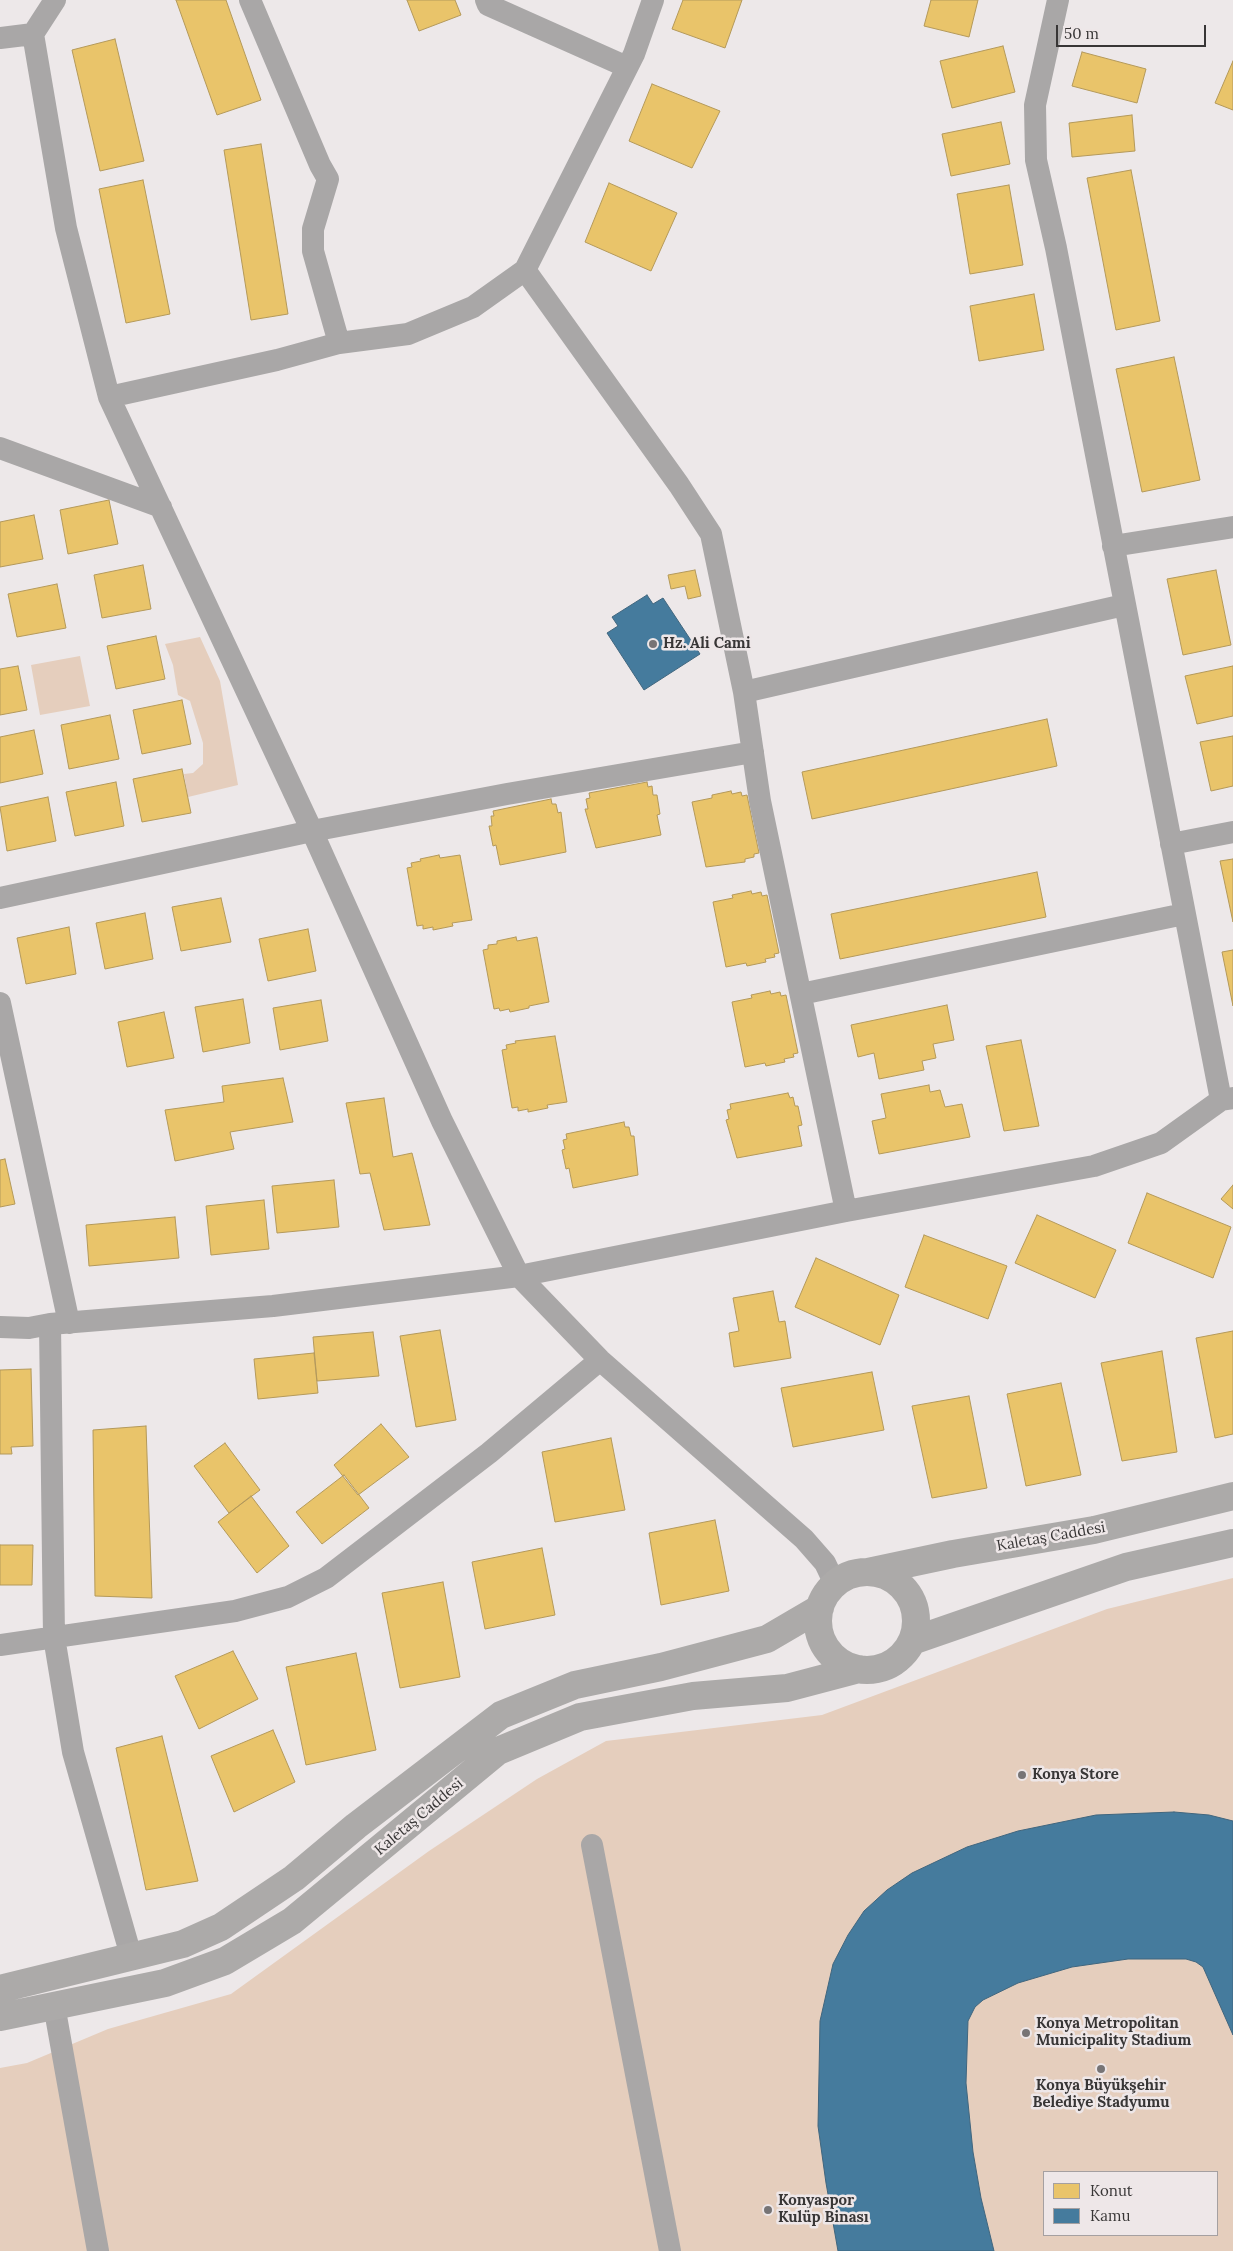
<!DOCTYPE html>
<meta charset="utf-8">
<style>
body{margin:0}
#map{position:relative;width:1233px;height:2251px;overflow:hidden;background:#ede8e9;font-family:Lora,serif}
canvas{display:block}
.legend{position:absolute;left:1043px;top:2171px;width:175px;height:65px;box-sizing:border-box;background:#eee7e8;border:1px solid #a5a0a1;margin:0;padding:6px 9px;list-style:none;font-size:15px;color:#383636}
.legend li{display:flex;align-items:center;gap:10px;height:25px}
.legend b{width:25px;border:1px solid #a5a0a1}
.scale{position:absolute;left:1056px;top:25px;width:150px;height:22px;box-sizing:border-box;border:2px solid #383636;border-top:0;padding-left:6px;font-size:15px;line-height:18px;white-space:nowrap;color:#383636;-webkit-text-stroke:4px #eee7e8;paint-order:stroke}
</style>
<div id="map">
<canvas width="1233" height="2251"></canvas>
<ul class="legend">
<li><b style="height:14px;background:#e9c46a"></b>Konut</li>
<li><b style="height:14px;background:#457b9d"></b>Kamu</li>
</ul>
<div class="scale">50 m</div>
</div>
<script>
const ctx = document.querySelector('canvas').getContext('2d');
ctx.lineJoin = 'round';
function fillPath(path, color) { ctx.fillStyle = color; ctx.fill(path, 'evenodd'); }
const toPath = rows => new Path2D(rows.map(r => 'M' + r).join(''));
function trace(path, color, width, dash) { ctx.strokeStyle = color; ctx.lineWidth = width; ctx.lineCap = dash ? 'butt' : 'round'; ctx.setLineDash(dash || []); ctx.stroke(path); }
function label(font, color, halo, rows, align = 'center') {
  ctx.font = font + ' Lora,serif'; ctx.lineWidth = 5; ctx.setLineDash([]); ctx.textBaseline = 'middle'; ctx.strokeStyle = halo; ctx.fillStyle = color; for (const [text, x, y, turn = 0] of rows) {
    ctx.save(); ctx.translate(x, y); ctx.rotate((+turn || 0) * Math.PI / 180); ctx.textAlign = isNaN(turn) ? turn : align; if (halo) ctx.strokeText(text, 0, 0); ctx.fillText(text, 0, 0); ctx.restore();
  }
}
fillPath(toPath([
 [200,637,220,681,238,785,188,797,184,774,193,773,203,764,203,743,190,701,178,695,173,665,165,644],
 [80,656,90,706,40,715,31,665],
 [1233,1578,1233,2251,0,2251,0,2068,27,2063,108,2029,231,1994,429,1851,537,1779,606,1741,822,1715,1107,1609],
 [1044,2172,1217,2172,1217,2235,1044,2235]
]), '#e5cebd');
const homes = toPath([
 [176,0,226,0,261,100,217,115,176,0],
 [407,0,455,0,461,15,419,31,407,0],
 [683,0,742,0,725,48,672,29,683,0],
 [931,0,978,0,969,37,924,26,931,0],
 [115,39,144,161,100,171,72,50,115,39],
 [1003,46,1015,92,952,108,940,61,1003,46],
 [1082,52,1146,69,1137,103,1072,86,1082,52],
 [1233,61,1233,110,1215,103,1233,61],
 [652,84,720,111,692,168,629,141,652,84],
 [1132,115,1135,151,1072,157,1069,123,1132,115],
 [1001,122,1010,164,951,176,942,134,1001,122],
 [261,144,288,314,251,320,224,150,261,144],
 [1131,170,1160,321,1116,330,1087,178,1131,170],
 [143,180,170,314,126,323,99,189,143,180],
 [609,183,677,213,651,271,585,242,609,183],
 [1009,185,1023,265,970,274,957,194,1009,185],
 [1034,294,1044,350,979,361,970,306,1034,294],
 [1174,357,1200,480,1142,492,1116,369,1174,357],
 [109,500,118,544,68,554,60,510,109,500],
 [34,515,43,559,0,567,0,522,34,515],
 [143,565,151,609,102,618,94,575,143,565],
 [695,570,701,596,688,599,685,586,671,589,668,575,695,570],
 [1216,570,1231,645,1183,655,1167,579,1216,570],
 [57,584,66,628,17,637,8,594,57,584],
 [156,636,165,679,116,689,107,646,156,636],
 [18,666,27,710,0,715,0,669,18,666],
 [1233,666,1233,716,1197,724,1185,676,1233,666],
 [182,700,191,744,142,754,133,710,182,700],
 [110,715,119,759,69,769,61,725,110,715],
 [1047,719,1057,766,812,819,802,772,1047,719],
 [34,730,43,774,0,783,0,737,34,730],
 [1233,736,1233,786,1211,791,1200,742,1233,736],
 [182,769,191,813,142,822,133,779,182,769],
 [116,782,124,826,75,836,66,792,116,782],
 [647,782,648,787,652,786,653,795,657,795,660,814,657,815,661,835,596,848,585,809,588,809,586,799,590,798,589,793,647,782],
 [731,791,732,794,741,792,742,796,747,795,759,853,754,854,754,857,745,859,745,862,706,867,692,802,712,798,712,795,731,791],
 [48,797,56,841,7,851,0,807,48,797],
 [551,799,552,804,556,804,558,813,561,812,566,852,500,865,496,845,493,846,489,826,492,826,491,816,494,816,493,811,551,799],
 [439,855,440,858,460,855,472,920,452,923,453,926,433,930,433,927,423,929,423,925,417,926,407,868,412,867,411,863,421,861,420,859,439,855],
 [1233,859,1233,922,1220,861,1233,859],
 [1037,872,1046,917,840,959,831,914,1037,872],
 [751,891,752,894,761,892,762,896,767,895,779,953,774,954,775,957,765,959,766,962,747,966,746,963,726,967,713,902,733,898,732,895,751,891],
 [221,898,231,942,181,951,172,907,221,898],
 [145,913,153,959,105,969,96,923,145,913],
 [69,927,76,974,26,984,17,938,69,927],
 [308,929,316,971,268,981,259,939,308,929],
 [516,937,517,941,537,937,549,1002,529,1006,529,1008,510,1012,509,1009,500,1011,499,1008,494,1009,483,950,488,949,488,945,497,944,497,941,516,937],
 [1233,950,1233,1006,1222,952,1233,950],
 [770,991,771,994,780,992,781,996,786,995,798,1053,793,1054,794,1057,784,1059,785,1062,766,1066,765,1063,745,1067,732,1002,752,998,751,995,770,991],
 [243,999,250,1043,203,1052,195,1007,243,999],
 [321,1000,328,1041,280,1050,273,1008,321,1000],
 [947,1005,954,1040,933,1044,936,1058,922,1061,924,1070,879,1079,874,1053,858,1057,851,1025,947,1005],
 [164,1012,174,1058,127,1067,118,1022,164,1012],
 [555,1036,567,1102,547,1105,548,1108,528,1112,528,1109,518,1111,518,1107,512,1108,502,1050,507,1049,506,1045,516,1043,515,1041,555,1036],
 [1021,1040,1039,1126,1004,1131,986,1046,1021,1040],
 [283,1078,293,1122,230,1132,234,1149,175,1161,165,1110,224,1102,222,1086,283,1078],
 [929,1085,930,1092,940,1090,945,1107,962,1104,970,1137,879,1154,872,1121,886,1118,881,1094,929,1085],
 [788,1093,790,1098,793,1097,795,1106,798,1106,802,1125,798,1126,802,1146,737,1158,726,1120,729,1119,727,1110,731,1109,730,1104,788,1093],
 [384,1098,393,1157,412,1153,430,1225,384,1230,370,1173,360,1174,346,1103,384,1098],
 [624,1122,625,1127,629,1127,631,1136,634,1136,638,1175,573,1188,569,1168,566,1169,562,1150,565,1149,563,1140,567,1139,566,1134,624,1122],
 [5,1159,15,1204,0,1207,0,1160,5,1159],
 [334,1180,339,1227,277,1233,272,1186,334,1180],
 [1233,1185,1233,1209,1221,1199,1233,1185],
 [1147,1193,1231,1227,1213,1278,1128,1243,1147,1193],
 [264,1200,269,1249,211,1255,206,1206,264,1200],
 [1037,1215,1116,1250,1095,1298,1015,1263,1037,1215],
 [175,1217,179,1258,89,1266,86,1225,175,1217],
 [924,1235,1007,1266,988,1319,905,1287,924,1235],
 [816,1258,899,1295,880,1345,795,1307,816,1258],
 [773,1291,779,1322,785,1321,791,1358,734,1367,729,1333,739,1331,733,1298,773,1291],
 [440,1330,456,1420,416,1427,400,1336,440,1330],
 [1233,1331,1233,1434,1215,1438,1196,1338,1233,1331],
 [373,1332,379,1376,317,1381,313,1337,373,1332],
 [1162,1351,1177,1452,1122,1461,1101,1363,1162,1351],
 [314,1353,318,1393,258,1399,254,1359,314,1353],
 [31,1369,33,1446,11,1447,12,1454,0,1454,0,1370,31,1369],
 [872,1372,884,1430,793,1447,781,1388,872,1372],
 [1061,1383,1081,1475,1026,1486,1007,1394,1061,1383],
 [969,1396,987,1488,932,1498,912,1406,969,1396],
 [381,1424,409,1457,358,1495,334,1465,381,1424],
 [146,1426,152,1598,95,1596,93,1430,146,1426],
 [611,1438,625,1510,555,1522,542,1452,611,1438],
 [225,1443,260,1490,229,1513,194,1466,225,1443],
 [344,1475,369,1508,322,1544,296,1512,344,1475],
 [251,1496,289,1546,257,1573,218,1522,251,1496],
 [715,1520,729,1591,661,1605,649,1533,715,1520],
 [0,1545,33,1545,32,1585,0,1585,0,1545],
 [542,1548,555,1615,485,1629,472,1562,542,1548],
 [443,1582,460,1677,400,1688,382,1593,443,1582],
 [233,1651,258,1699,199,1729,175,1676,233,1651],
 [356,1653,376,1750,306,1765,286,1667,356,1653],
 [273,1730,295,1782,234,1812,211,1756,273,1730],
 [162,1736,198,1881,146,1890,116,1748,162,1736]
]);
fillPath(homes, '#e9c46a');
trace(homes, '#b4995a', 1);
const public = toPath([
 [647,595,653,604,663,598,700,654,644,690,607,633,618,626,612,617,647,595],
 [1174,1812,1209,1815,1233,1821,1233,2035,1203,1967,1196,1962,1186,1959,1128,1959,1072,1967,1018,1983,983,2000,975,2007,968,2021,966,2083,973,2152,981,2198,994,2251,838,2251,826,2183,818,2126,820,2021,833,1964,848,1935,864,1911,887,1890,912,1873,967,1847,1018,1831,1096,1815,1174,1812]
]);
fillPath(public, '#457b9d');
trace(public, '#41667e', 1);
trace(toPath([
 [55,0,33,34,66,228,109,397,312,831,442,1121,519,1276,600,1360,804,1539,825,1563,835,1584],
 [486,0,488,5,627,67],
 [653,0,634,54,525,270,679,485,711,534,744,692,760,801,846,1211],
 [1058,0,1035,105,1036,160,1056,248,1221,1100],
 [0,38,33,34],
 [339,343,408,334,473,307,525,270],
 [109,397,277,360,339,343,313,251,313,229,328,179,320,165,250,0],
 [0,448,161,507],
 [1113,546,1233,527],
 [744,692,1124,605],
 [1171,844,1233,832],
 [0,898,312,831,507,794,753,752],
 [801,994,1184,914],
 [0,1003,69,1323],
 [50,1324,54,1637,73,1752,131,1956],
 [0,1327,29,1328,50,1324,273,1306,519,1276,846,1211,1094,1166,1161,1143,1221,1100,1233,1098],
 [0,1645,235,1611,288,1597,326,1578,489,1453,600,1360],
 [592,1845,670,2251],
 [54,2005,98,2251]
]), '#a9a7a7', 22);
trace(toPath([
 [868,1572,953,1554,1094,1530,1233,1496],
 '818 1621a49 49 0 1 1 98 0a49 49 0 1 1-98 0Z',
 [912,1641,1126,1567,1233,1543],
 [0,1989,183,1944,221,1927,294,1878,356,1826,501,1715,575,1685,661,1667,767,1639,820,1608],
 [0,2017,165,1983,225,1961,292,1921,498,1751,580,1717,693,1696,787,1688,859,1669]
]), '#acaaa9', 28);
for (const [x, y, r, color] of [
 [653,644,5,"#777475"],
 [1022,1775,5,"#777475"],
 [1026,2033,5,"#777475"],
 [1101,2069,5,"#777475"],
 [768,2210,5,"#777475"]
]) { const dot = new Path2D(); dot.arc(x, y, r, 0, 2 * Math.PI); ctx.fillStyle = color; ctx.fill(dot); trace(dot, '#eee7e8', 2); }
label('bold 15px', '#383636', '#eee7e8', [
 ["Hz. Ali Cami",663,644],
 ["Konya Store",1032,1775],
 ["Konya Metropolitan",1036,2024],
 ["Municipality Stadium",1036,2041],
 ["Konya Büyükşehir",1101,2086,"center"],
 ["Belediye Stadyumu",1101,2103,"center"],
 ["Konyaspor",778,2201],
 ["Kulüp Binası",778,2218]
], 'left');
label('15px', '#383636', '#eee7e8', [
 ["Kaletaş Caddesi",1051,1537,-10],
 ["Kaletaş Caddesi",419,1817,-40]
]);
</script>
